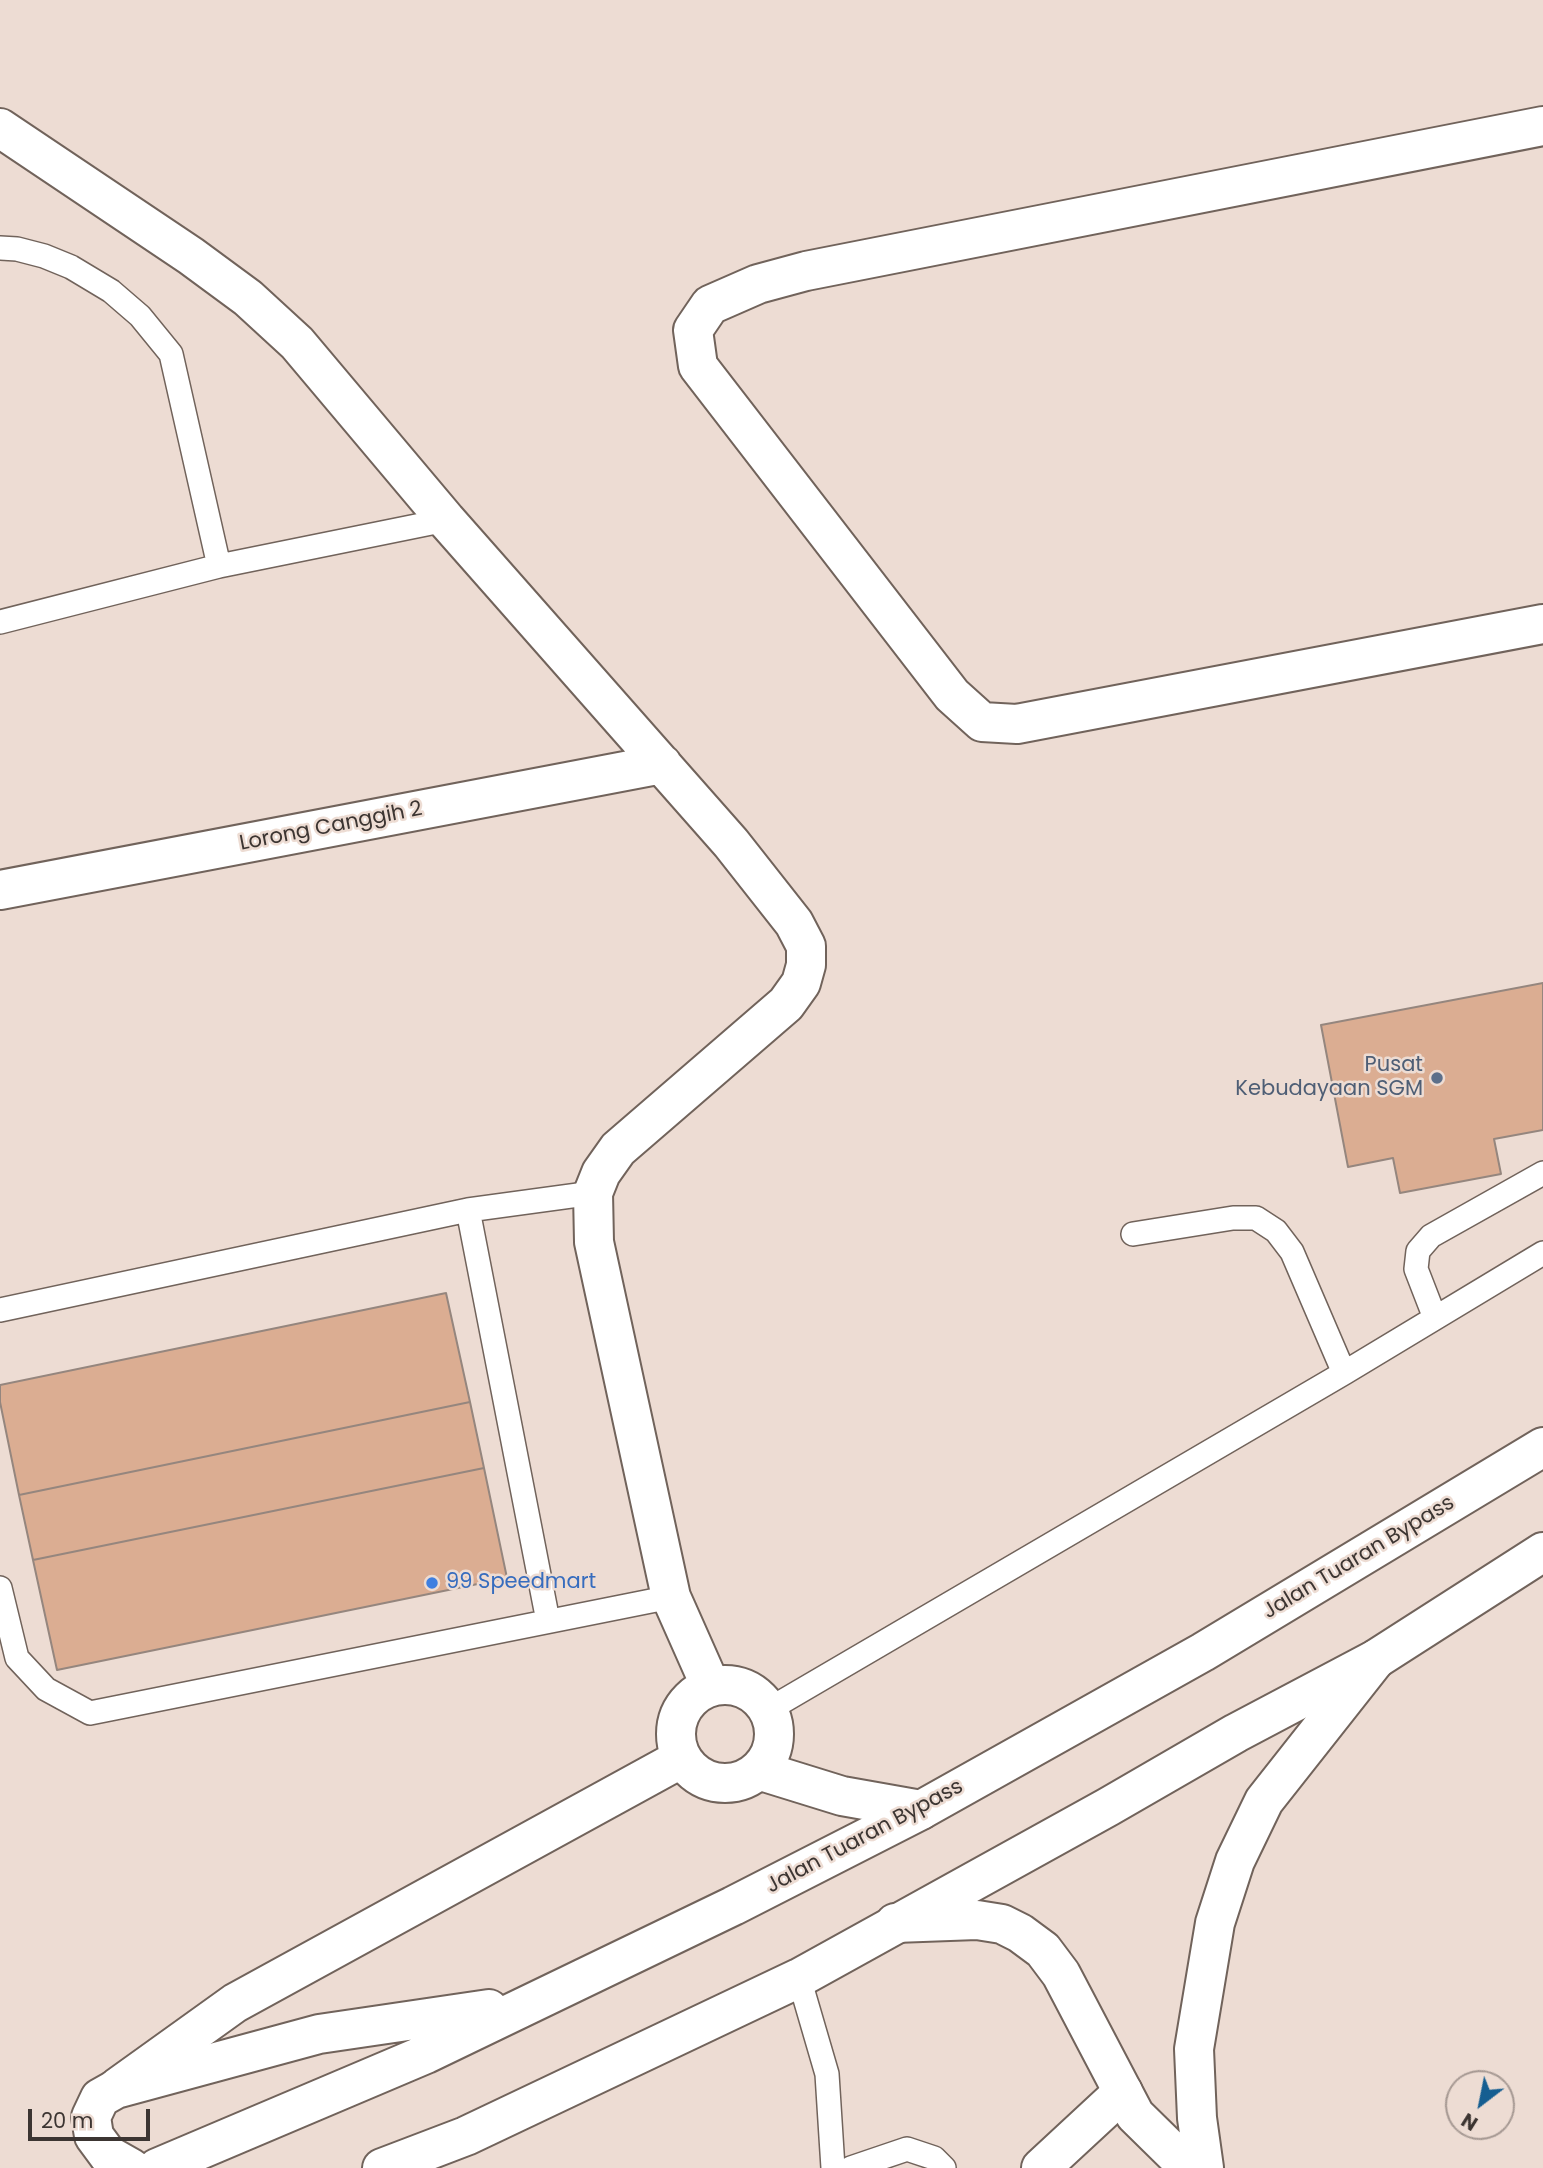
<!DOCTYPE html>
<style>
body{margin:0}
#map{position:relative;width:1543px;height:2168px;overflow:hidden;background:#eddcd3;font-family:Poppins,sans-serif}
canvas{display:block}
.north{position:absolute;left:1445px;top:2070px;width:70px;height:70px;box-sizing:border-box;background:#eddcd3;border:2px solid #a69993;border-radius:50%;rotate:212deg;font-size:19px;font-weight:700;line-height:28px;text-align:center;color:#3c3532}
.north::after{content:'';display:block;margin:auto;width:24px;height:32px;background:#155e91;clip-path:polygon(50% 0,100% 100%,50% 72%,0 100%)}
.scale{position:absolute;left:28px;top:2109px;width:122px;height:32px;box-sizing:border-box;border:4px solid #3c3532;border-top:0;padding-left:9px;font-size:21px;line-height:24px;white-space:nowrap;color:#3c3532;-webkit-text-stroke:5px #eddcd3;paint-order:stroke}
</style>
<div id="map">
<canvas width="1543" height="2168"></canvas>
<div class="north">N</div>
<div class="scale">20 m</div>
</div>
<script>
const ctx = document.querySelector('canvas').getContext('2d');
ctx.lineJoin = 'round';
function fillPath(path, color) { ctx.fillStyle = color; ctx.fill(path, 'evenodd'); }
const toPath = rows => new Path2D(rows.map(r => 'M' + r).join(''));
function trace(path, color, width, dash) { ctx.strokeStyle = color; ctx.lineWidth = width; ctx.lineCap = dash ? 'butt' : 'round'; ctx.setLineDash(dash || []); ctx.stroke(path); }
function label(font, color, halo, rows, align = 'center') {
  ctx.font = font + ' Poppins,sans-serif'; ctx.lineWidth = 5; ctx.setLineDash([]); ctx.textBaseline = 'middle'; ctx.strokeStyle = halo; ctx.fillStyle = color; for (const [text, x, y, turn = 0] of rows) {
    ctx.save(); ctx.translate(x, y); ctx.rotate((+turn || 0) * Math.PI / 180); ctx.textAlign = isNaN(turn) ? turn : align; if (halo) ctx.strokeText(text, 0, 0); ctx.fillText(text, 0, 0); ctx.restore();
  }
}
const building = toPath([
 [1543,983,1543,1130,1494,1139,1501,1174,1400,1193,1393,1158,1348,1167,1321,1025,1543,983],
 [446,1293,470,1402,19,1495,0,1402,0,1385,446,1293],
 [470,1402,484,1468,33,1560,19,1495,470,1402],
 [484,1468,507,1578,57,1670,33,1560,484,1468]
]);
fillPath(building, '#dbad92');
trace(building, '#95867e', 2);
const service = toPath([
 [0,248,17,249,44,256,71,267,111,291,140,316,171,354,219,566],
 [0,622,219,566,446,520],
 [468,1210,548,1621],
 [1133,1234,1233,1218,1256,1218,1276,1231,1292,1252,1344,1373],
 [0,1310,468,1210,593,1193],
 [1435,1318,1416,1269,1418,1251,1431,1236,1543,1173],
 [0,1588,17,1658,46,1689,90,1713,671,1597],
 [768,1710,1344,1373,1543,1253],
 [799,1978,827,2074,833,2168],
 [851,2168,907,2149,934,2158,944,2168]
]);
const minor = toPath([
 [1543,126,806,271,758,284,710,305,693,330,698,366,952,695,982,722,1017,724,1543,624],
 [0,128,191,256,248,298,297,343,446,520,731,843,794,923,806,946,806,965,801,983,786,1004,618,1149,601,1173,593,1193,594,1242,671,1597,711,1687],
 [0,890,662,764],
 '676 1734a49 49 0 1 1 98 0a49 49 0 1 1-98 0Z',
 [758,1770,842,1796,921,1810],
 [118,2087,235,2003,682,1758],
 [1041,2168,1123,2092]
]);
const secondary = toPath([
 [895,1923,977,1920,1002,1924,1020,1933,1043,1950,1061,1974,1135,2115,1189,2168],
 [1204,2168,1197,2118,1194,2049,1215,1923,1235,1861,1264,1801,1376,1659]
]);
const trunk = toPath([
 [131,2168,108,2155,94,2136,91,2117,100,2098,116,2089,319,2034,489,2009],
 [157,2168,426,2054,733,1906,921,1810,1203,1652,1543,1447],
 [382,2168,466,2136,799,1978,1108,1807,1236,1733,1376,1659,1543,1552]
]);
trace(service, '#71635b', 26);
trace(minor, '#71635b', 42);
trace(secondary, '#71635b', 42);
trace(trunk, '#71635b', 42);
trace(service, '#fff', 23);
trace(minor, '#fff', 38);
trace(secondary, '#fff', 38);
trace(trunk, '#fff', 38);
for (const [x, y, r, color] of [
 [1437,1078,7,"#5c6f8a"],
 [432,1583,7,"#3f7fe0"]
]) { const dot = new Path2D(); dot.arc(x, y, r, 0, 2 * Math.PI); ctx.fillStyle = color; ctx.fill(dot); trace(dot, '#eddcd3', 2.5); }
label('21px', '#3c3532', '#eddcd3', [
 ["Lorong Canggih 2",331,827,-11],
 ["Jalan Tuaran Bypass",1359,1558,-31],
 ["Jalan Tuaran Bypass",865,1837,-28]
]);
label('21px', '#4e5e75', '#eddcd3', [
 ["Pusat",1423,1066],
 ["Kebudayaan SGM",1423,1090]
], 'right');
label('21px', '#366cbe', '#eddcd3', [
 ["99 Speedmart",446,1583]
], 'left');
</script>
